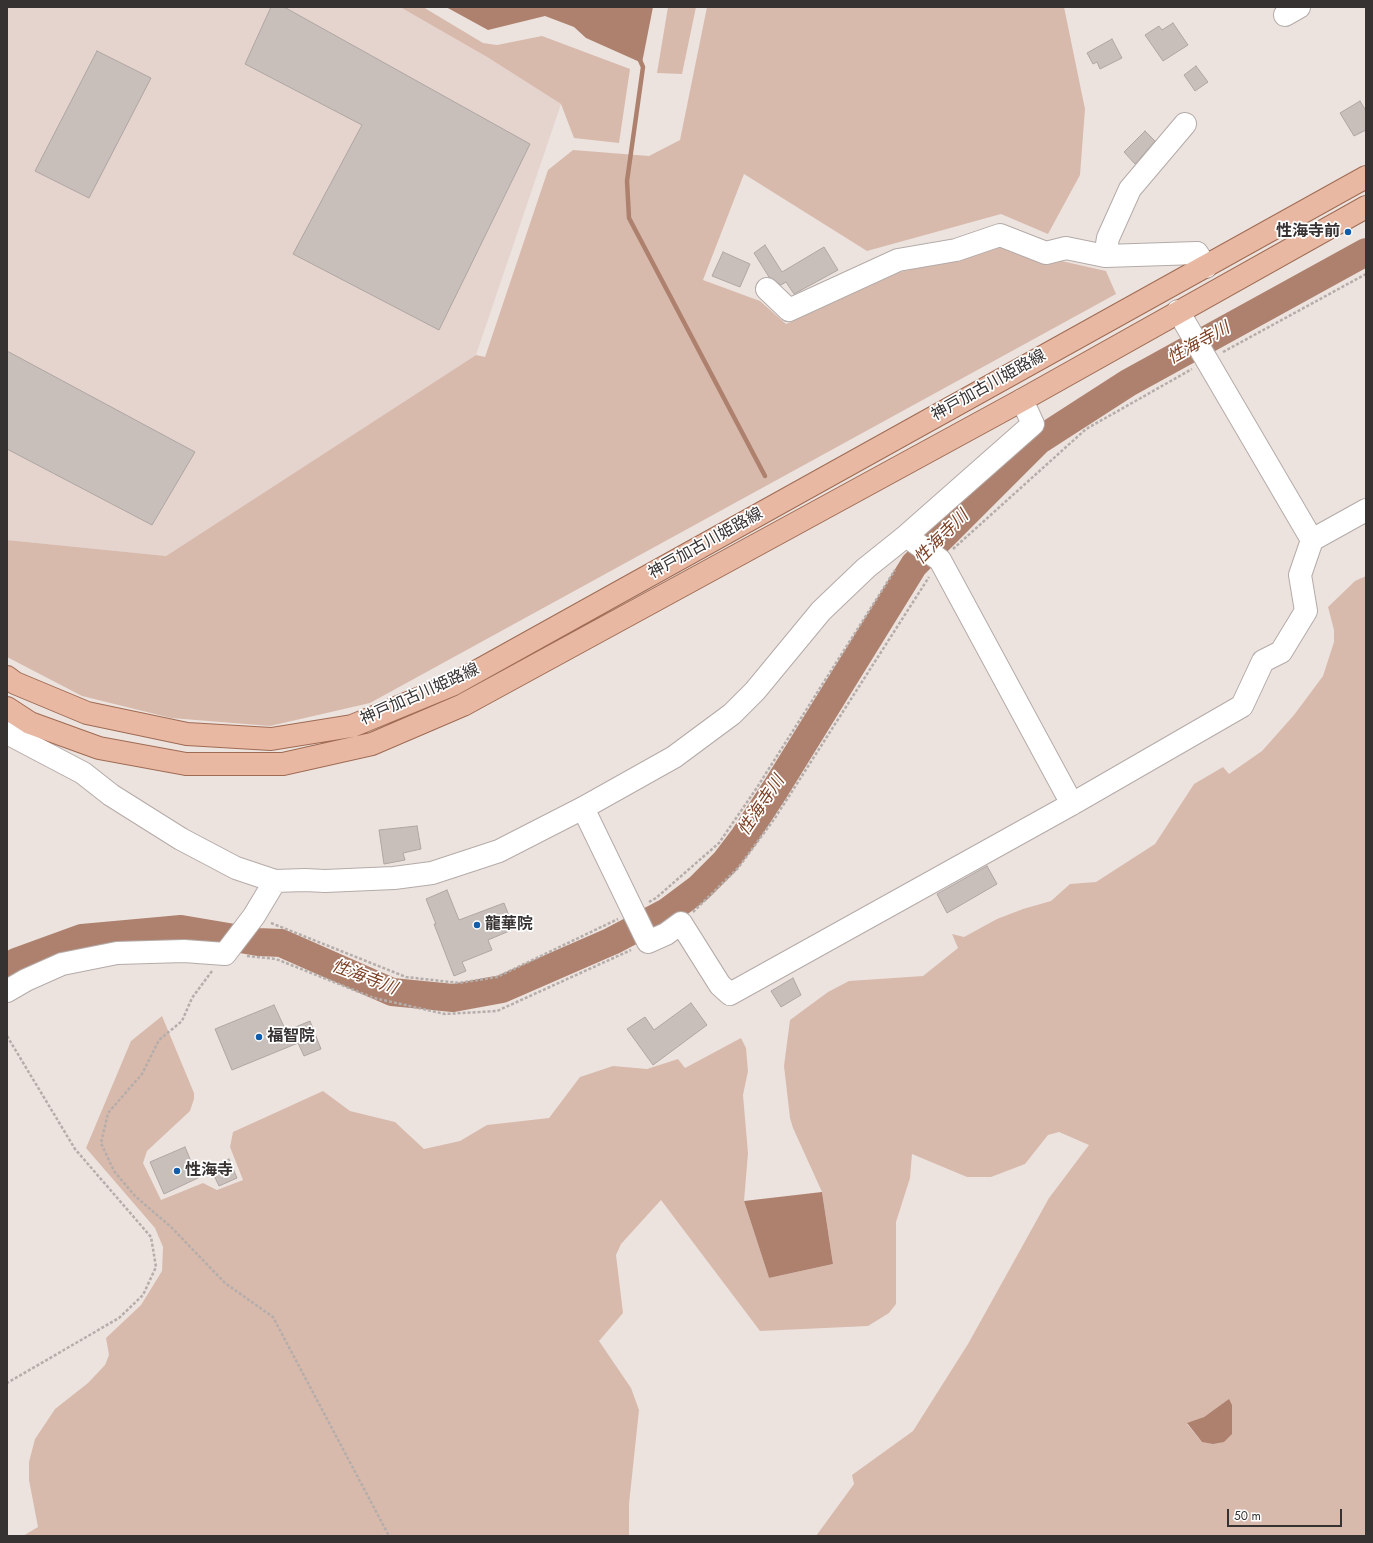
<!DOCTYPE html>
<meta charset="utf-8">
<style>
body{margin:0}
#map{position:relative;width:1373px;height:1543px;overflow:hidden;background:#ece3df;font-family:Jost,sans-serif}
canvas{display:block}
.frame{position:absolute;inset:0;border:8px solid #363231;pointer-events:none}
.scale{position:absolute;left:1227px;top:1509px;width:115px;height:18px;box-sizing:border-box;border:2px solid #363231;border-top:0;padding-left:5px;font-size:12px;line-height:14px;white-space:nowrap;color:#363231;-webkit-text-stroke:3px #fff;paint-order:stroke}
</style>
<div id="map">
<canvas width="1373" height="1543"></canvas>
<div class="frame"></div>
<div class="scale">50 m</div>
</div>
<script>
const ctx = document.querySelector('canvas').getContext('2d');
ctx.lineJoin = 'round';
function fillPath(path, color) { ctx.fillStyle = color; ctx.fill(path, 'evenodd'); }
const toPath = rows => new Path2D(rows.map(r => 'M' + r).join(''));
function trace(path, color, width, dash) { ctx.strokeStyle = color; ctx.lineWidth = width; ctx.lineCap = dash ? 'butt' : 'round'; ctx.setLineDash(dash || []); ctx.stroke(path); }
function label(font, color, halo, rows, align = 'center') {
  ctx.font = font + ' Jost,"Noto Sans JP",sans-serif'; ctx.lineWidth = 3.5; ctx.setLineDash([]); ctx.textBaseline = 'middle'; ctx.strokeStyle = halo; ctx.fillStyle = color; for (const [text, x, y, turn = 0] of rows) {
    ctx.save(); ctx.translate(x, y); ctx.rotate((+turn || 0) * Math.PI / 180); ctx.textAlign = isNaN(turn) ? turn : align; if (halo) ctx.strokeText(text, 0, 0); ctx.fillText(text, 0, 0); ctx.restore();
  }
}
fillPath(toPath([
 [7,7,400,7,487,57,561,104,476,355,166,556,7,540]
]), '#e5d4cd');
fillPath(toPath([
 [400,7,423,7,483,43,497,45,542,36,630,69,619,143,574,138,561,104,487,57],
 [668,7,696,7,682,74,657,73],
 [707,7,1064,7,1085,109,1080,175,1048,234,1001,214,867,251,744,174,703,280,760,301,786,324,900,272,999,247,1106,271,1116,294,370,703,270,726,171,718,82,696,7,657,7,540,166,556,476,355,485,357,548,170,573,150,649,156,680,140],
 [1366,576,1366,1536,816,1536,854,1484,852,1475,913,1431,968,1344,1049,1198,1089,1145,1059,1132,1048,1135,1025,1164,991,1177,967,1177,912,1154,910,1178,896,1222,896,1304,889,1313,868,1326,760,1331,661,1200,621,1244,616,1255,623,1313,599,1341,631,1388,639,1410,629,1504,629,1536,23,1536,38,1527,29,1480,29,1462,35,1439,55,1409,88,1383,105,1365,109,1355,106,1338,141,1305,162,1271,163,1247,155,1228,86,1148,131,1041,162,1016,194,1093,194,1099,190,1111,147,1151,143,1163,161,1200,203,1183,217,1190,243,1180,230,1147,233,1132,323,1091,350,1111,395,1122,424,1149,460,1141,487,1125,549,1118,580,1077,613,1066,647,1069,678,1059,685,1068,741,1038,746,1048,748,1071,743,1095,748,1153,744,1201,769,1278,833,1264,822,1192,793,1128,790,1118,784,1066,790,1020,828,992,849,981,923,976,958,948,952,934,964,937,997,919,1023,909,1051,901,1070,884,1096,882,1155,844,1194,784,1223,767,1229,774,1262,751,1294,715,1323,676,1334,642,1334,630,1328,607,1355,581],
 [1229,1400,1202,1442,1187,1424,1204,1417]
]), '#d8baad');
fillPath(toPath([
 [446,7,653,7,642,63,586,38,574,27,545,16,488,30],
 [822,1192,833,1264,769,1278,744,1201],
 [1229,1399,1232,1405,1232,1434,1224,1442,1213,1444,1202,1442,1187,1423,1204,1417]
]), '#ae816e');
trace(toPath([
 [639,58,643,67,627,181,629,218,765,476]
]), '#ae816e', 4.5);
trace(toPath([
 [7,967,16,962,82,938,181,929,258,942,281,943,392,992,453,998,502,989,612,941,667,912,699,888,725,862,744,837,776,788,914,565,1038,441,1128,383,1366,252]
]), '#ae816e', 28);
const building = toPath([
 [271,7,284,7,530,144,439,330,293,254,362,125,245,64,271,7],
 [1173,23,1188,45,1163,61,1145,35,1159,26,1162,30,1173,23],
 [1112,39,1122,58,1100,69,1097,62,1093,64,1087,53,1112,39],
 [97,51,151,78,89,198,35,171,97,51],
 [1196,66,1208,82,1195,91,1184,75,1196,66],
 [1360,101,1366,111,1366,130,1354,136,1340,113,1360,101],
 [1145,131,1155,141,1135,164,1124,152,1145,131],
 [765,245,782,272,824,247,838,270,794,294,786,282,781,285,769,277,754,253,765,245],
 [723,252,750,264,740,287,712,276,723,252],
 [7,351,195,452,152,525,7,449,7,351],
 [417,826,421,849,403,853,405,860,384,864,379,830,417,826],
 [987,866,997,884,947,913,937,894,987,866],
 [447,890,459,920,504,903,514,929,488,940,492,950,462,962,466,971,454,976,434,924,436,924,426,899,447,890],
 [793,978,801,995,781,1007,771,991,793,978],
 [691,1003,707,1025,653,1065,627,1029,645,1017,654,1030,691,1003],
 [274,1005,286,1031,310,1021,321,1049,304,1056,298,1043,232,1070,215,1029,274,1005],
 [185,1147,198,1178,164,1194,150,1162,185,1147],
 [229,1159,237,1178,219,1186,210,1167,229,1159]
]);
fillPath(building, '#c8bfbb');
trace(building, '#afa6a3', 1);
const minor = toPath([
 [1285,15,1299,7],
 [1185,124,1130,189,1108,238,1105,256,1197,253,1206,267],
 [767,289,789,310,898,260,956,250,1000,235,1046,253,1066,248,1105,256],
 [1178,311,1312,540],
 [906,536,940,560,1072,804],
 [7,733,83,773,111,795,181,839,236,868,275,881,305,880,325,881,394,878,432,873,499,851,583,808,674,757,732,714,755,691,821,611,866,568,906,536,1033,424,1022,400],
 [583,808,648,942,666,934,681,923,720,985,730,994,1072,804,1242,706,1263,661,1281,652,1306,611,1300,575,1312,540,1366,510],
 [7,991,26,980,62,964,117,953,184,951,225,954,254,916,275,881]
]);
const major = toPath([
 [7,677,15,683,87,713,187,734,271,739,352,726,454,684,1366,177],
 [7,708,30,723,99,748,186,764,283,764,372,744,463,705,1022,400,1366,207]
]);
trace(minor, '#b4aba8', 24);
trace(major, '#9f6b53', 24);
trace(toPath([
 [1223,352,1366,274],
 [953,549,1086,429,1192,369],
 [649,902,656,898,719,843,756,789,895,570],
 [693,912,738,868,775,818,929,577],
 [271,923,406,977,459,983,497,977,618,919],
 [247,956,276,959,374,998,445,1014,497,1011,631,950],
 [212,971,192,998,182,1021,159,1040,142,1074,108,1113,101,1143,114,1171,135,1196,171,1227,225,1283,273,1317,389,1536],
 [7,1036,75,1149,151,1237,156,1267,143,1295,119,1318,7,1383]
]), '#b5adaa', 2.5, [3, 2]);
trace(minor, '#fff', 22);
trace(major, '#e8b8a3', 22);
for (const [x, y, r, color] of [
 [1348,232,4,"#115cab"],
 [477,925,4,"#115cab"],
 [259,1037,4,"#115cab"],
 [177,1171,4,"#115cab"]
]) { const dot = new Path2D(); dot.arc(x, y, r, 0, 2 * Math.PI); ctx.fillStyle = color; ctx.fill(dot); trace(dot, '#fff', 1.5); }
label('bold 16px', '#363231', '#fff', [
 ["性海寺前",1340,232,"right"],
 ["龍華院",485,925],
 ["福智院",267,1037],
 ["性海寺",185,1171]
], 'left');
label('16px', '#363231', '#fff', [
 ["神戸加古川姫路線",989,386,-29],
 ["神戸加古川姫路線",706,544,-29],
 ["神戸加古川姫路線",420,695,-24]
]);
label('italic 17px', '#7d4226', '#fff', [
 ["性海寺川",1199,344,-29],
 ["性海寺川",942,538,-45],
 ["性海寺川",762,806,-56],
 ["性海寺川",364,978,21]
]);
</script>
